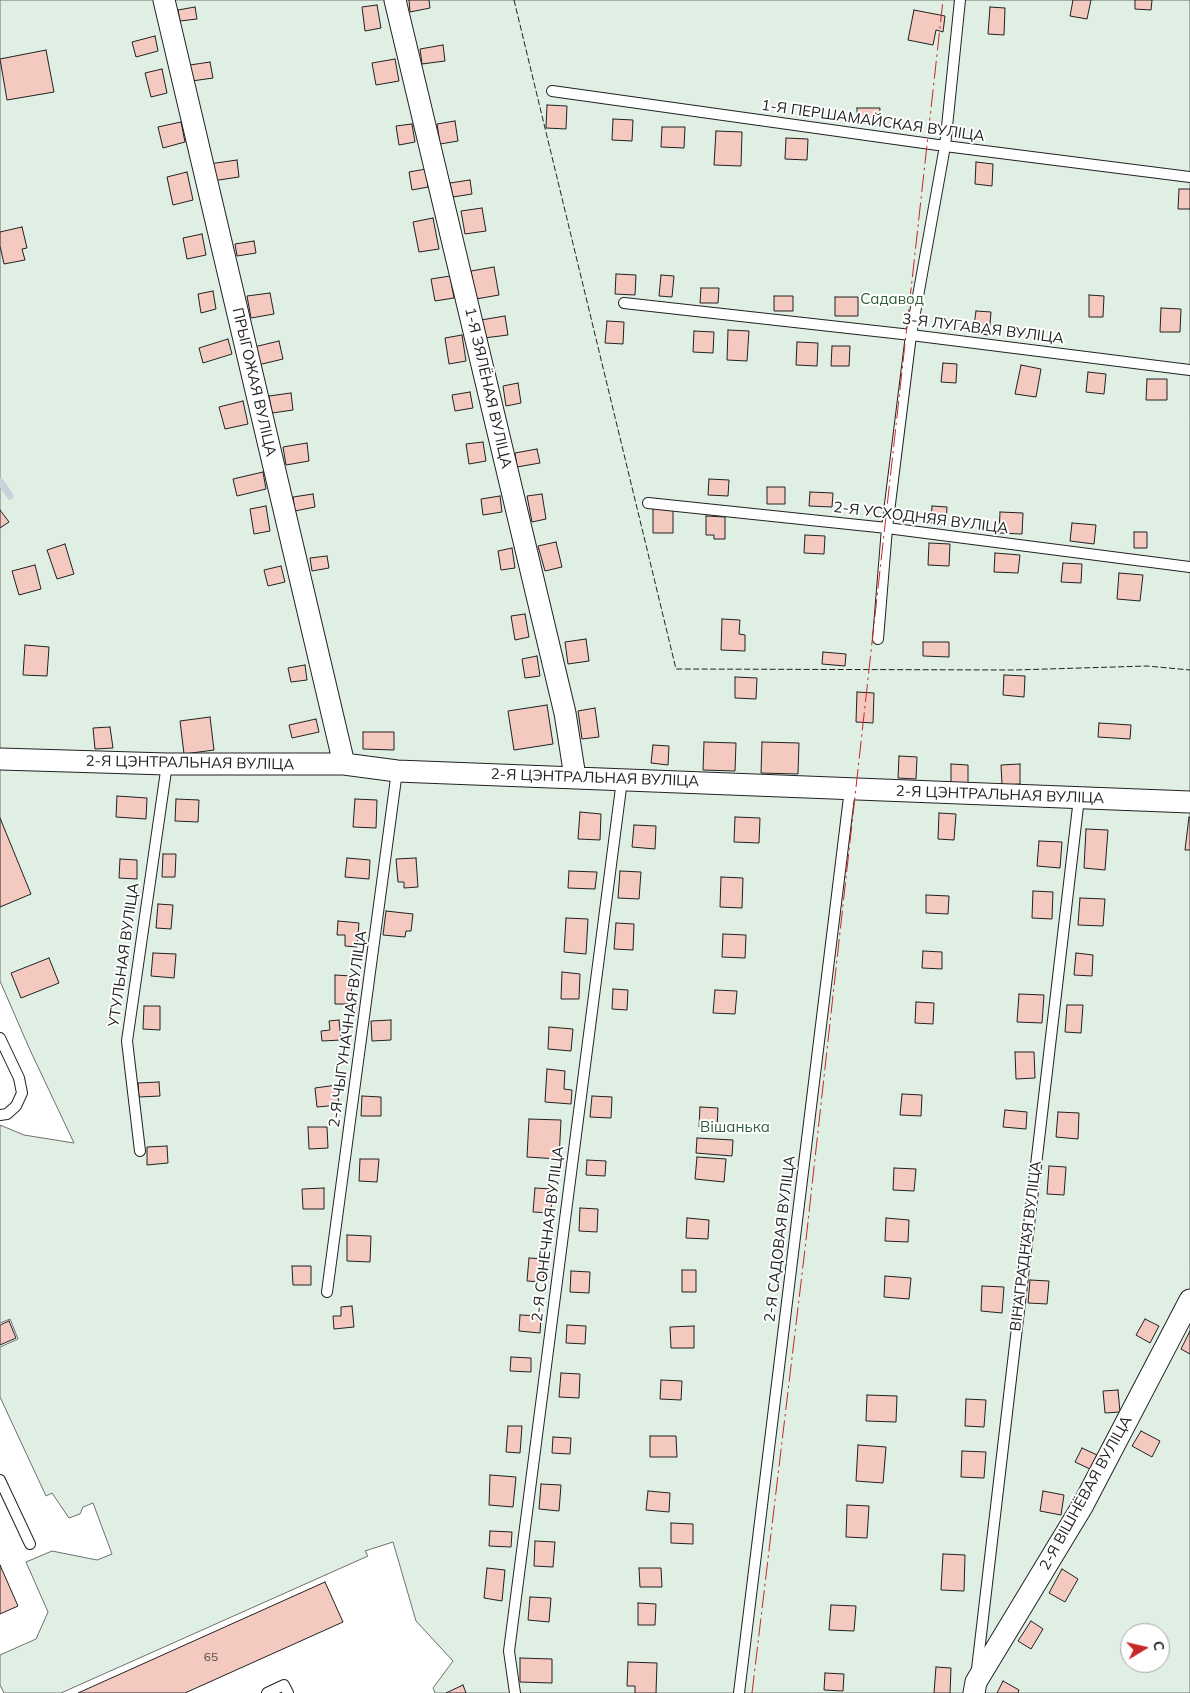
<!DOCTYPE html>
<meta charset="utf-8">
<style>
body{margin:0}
#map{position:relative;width:1190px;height:1693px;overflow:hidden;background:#fff;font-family:Mulish,sans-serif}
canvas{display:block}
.north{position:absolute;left:1120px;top:1623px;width:50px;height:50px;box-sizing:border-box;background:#fff;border:1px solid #a7a7a7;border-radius:50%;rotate:81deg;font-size:14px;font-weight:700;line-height:20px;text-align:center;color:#222}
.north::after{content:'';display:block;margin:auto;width:18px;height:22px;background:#c62828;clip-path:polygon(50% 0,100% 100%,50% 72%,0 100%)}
</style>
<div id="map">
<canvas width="1190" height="1693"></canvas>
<div class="north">С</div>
</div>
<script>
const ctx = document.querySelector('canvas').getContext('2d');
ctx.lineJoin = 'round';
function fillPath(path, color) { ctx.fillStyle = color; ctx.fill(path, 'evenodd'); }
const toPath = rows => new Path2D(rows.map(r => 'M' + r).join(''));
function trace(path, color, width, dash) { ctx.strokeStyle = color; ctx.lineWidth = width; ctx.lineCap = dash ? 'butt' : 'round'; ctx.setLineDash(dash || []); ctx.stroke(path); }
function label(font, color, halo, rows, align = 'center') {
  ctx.font = font + ' Mulish,sans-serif'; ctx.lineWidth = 4; ctx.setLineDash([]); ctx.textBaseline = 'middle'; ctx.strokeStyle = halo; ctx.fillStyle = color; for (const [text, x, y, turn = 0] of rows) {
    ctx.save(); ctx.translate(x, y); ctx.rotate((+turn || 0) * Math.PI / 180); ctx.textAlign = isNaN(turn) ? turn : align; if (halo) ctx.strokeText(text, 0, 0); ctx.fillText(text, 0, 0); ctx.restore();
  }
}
const green = toPath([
 [0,0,1190,0,1190,1693,435,1693,433,1688,453,1661,416,1621,393,1542,365,1551,368,1556,61,1693,4,1693,0,1685,0,1655,36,1639,48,1612,26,1562,52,1551,97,1560,112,1554,93,1503,83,1507,80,1514,69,1518,52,1493,46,1496,0,1397,0,1347,18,1339,10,1319,0,1323,0,1125,24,1135,74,1143,30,1050,0,981,0,0],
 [1130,1633,1160,1633,1160,1663,1130,1663,1130,1633]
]);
fillPath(green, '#e0efe3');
trace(green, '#6f6f6f', 1);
trace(toPath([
 [0,481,10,496]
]), '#c7d3dd', 7);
const building = toPath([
 [409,0,429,0,430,8,410,12,409,0],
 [1073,0,1091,0,1087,19,1070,16,1073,0],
 [1135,0,1152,0,1151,10,1135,9,1135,0],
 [377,5,381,28,365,31,362,7,377,5],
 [195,7,197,19,180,21,178,10,195,7],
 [990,7,1005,8,1004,35,988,34,990,7],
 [914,10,945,16,943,32,936,30,933,45,908,40,914,10],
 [155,36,158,51,136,57,132,42,155,36],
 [443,45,445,61,422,64,420,49,443,45],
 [46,50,54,92,7,100,0,59,46,50],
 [395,59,399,81,376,85,372,63,395,59],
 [210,62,213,78,192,81,190,65,210,62],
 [162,69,167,93,151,97,145,73,162,69],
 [547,105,567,106,566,129,546,128,547,105],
 [857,108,880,108,879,124,857,123,857,108],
 [613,119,633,120,632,141,612,140,613,119],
 [455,121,458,141,440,144,437,124,455,121],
 [181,122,185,142,163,148,158,127,181,122],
 [412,124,415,142,399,145,396,126,412,124],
 [662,127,685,127,684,148,661,147,662,127],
 [716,131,742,132,741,166,714,165,716,131],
 [786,138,808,139,807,160,785,159,786,138],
 [237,160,239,177,212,181,209,164,237,160],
 [976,162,993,164,992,186,975,184,976,162],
 [426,169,428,187,412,190,409,172,426,169],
 [187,172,193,200,173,205,167,177,187,172],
 [470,180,472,194,453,197,450,183,470,180],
 [1179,189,1190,189,1190,209,1178,209,1179,189],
 [482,208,486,231,465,234,461,211,482,208],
 [433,218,439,249,419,252,413,222,433,218],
 [22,227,27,248,22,249,25,260,4,264,0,246,0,232,22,227],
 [202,234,206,255,187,259,183,238,202,234],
 [254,241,256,253,237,256,235,244,254,241],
 [494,267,499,295,476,299,471,271,494,267],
 [616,274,636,275,635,295,615,294,616,274],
 [661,275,674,276,672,297,659,296,661,275],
 [450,276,454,298,435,301,431,279,450,276],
 [701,288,719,288,718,303,700,303,701,288],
 [213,291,216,309,201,313,198,294,213,291],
 [270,293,274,314,251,318,247,296,270,293],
 [1089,295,1104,296,1103,317,1089,317,1089,295],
 [774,296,793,296,793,311,774,311,774,296],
 [835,297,858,297,858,316,835,316,835,297],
 [1161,308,1181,309,1180,332,1160,332,1161,308],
 [976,311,991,312,989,335,973,333,976,311],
 [505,316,508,335,484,338,481,320,505,316],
 [607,321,624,322,623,344,605,343,607,321],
 [728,330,749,331,747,361,727,360,728,330],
 [694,331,714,332,713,353,693,352,694,331],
 [462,335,466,361,449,364,445,338,462,335],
 [228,339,232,354,203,363,199,348,228,339],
 [279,341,283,359,258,365,254,347,279,341],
 [797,342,818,343,817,366,796,365,797,342],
 [832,346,850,346,849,366,831,366,832,346],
 [943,363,957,364,956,383,941,382,943,363],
 [1021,365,1041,369,1036,397,1015,394,1021,365],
 [1088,372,1106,374,1104,394,1086,392,1088,372],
 [1147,379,1167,379,1167,400,1146,400,1147,379],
 [518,383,521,403,506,406,503,386,518,383],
 [470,392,473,408,455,411,452,395,470,392],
 [291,393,293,410,272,413,269,396,291,393],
 [243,401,248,424,225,429,219,407,243,401],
 [483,442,486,461,469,464,466,444,483,442],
 [307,443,309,461,286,465,283,447,307,443],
 [537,449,540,463,517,467,515,453,537,449],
 [263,472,266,489,237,496,233,479,263,472],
 [709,479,729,480,728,496,708,495,709,479],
 [767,487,785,487,785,504,767,504,767,487],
 [810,492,833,493,832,507,809,506,810,492],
 [313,494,315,507,295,511,293,497,313,494],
 [542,494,546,519,532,522,527,496,542,494],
 [500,496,502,512,483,515,481,499,500,496],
 [266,506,270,531,254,534,250,509,266,506],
 [932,506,947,507,946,524,931,523,932,506],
 [653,508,673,508,673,533,653,533,653,508],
 [0,510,9,522,0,528,0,510],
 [1000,512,1023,513,1022,534,999,533,1000,512],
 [706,516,725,517,725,539,714,539,714,535,706,535,706,516],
 [1072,523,1096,525,1094,544,1070,541,1072,523],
 [1134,532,1147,532,1147,548,1134,548,1134,532],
 [805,535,825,536,824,554,804,553,805,535],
 [556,542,562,567,545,571,538,546,556,542],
 [929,543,950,544,949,566,928,565,929,543],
 [65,544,74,574,57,579,47,550,65,544],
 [512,548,515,568,501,570,498,551,512,548],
 [995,553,1020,555,1018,573,994,572,995,553],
 [327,556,329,568,312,571,310,558,327,556],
 [1063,563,1082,564,1081,583,1061,582,1063,563],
 [35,565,41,589,19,595,12,571,35,565],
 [281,566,285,582,268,586,264,570,281,566],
 [1119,573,1143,575,1140,601,1117,599,1119,573],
 [525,614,529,637,515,640,511,616,525,614],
 [722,619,740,620,739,634,745,635,745,651,721,650,722,619],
 [586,639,589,661,568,664,565,642,586,639],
 [923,642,949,642,949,657,923,656,923,642],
 [25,645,49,647,47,676,23,675,25,645],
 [823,652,846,654,845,666,822,664,823,652],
 [537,656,540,676,525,678,522,659,537,656],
 [305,665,307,680,291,682,288,668,305,665],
 [1004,675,1025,676,1024,697,1003,695,1004,675],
 [735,677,757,678,756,699,735,698,735,677],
 [857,692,874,693,873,723,856,722,857,692],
 [547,705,553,744,514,750,508,711,547,705],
 [595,708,599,737,582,739,578,711,595,708],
 [210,717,214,750,184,754,180,721,210,717],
 [316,719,319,732,292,738,289,725,316,719],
 [1099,723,1131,725,1130,739,1098,737,1099,723],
 [110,727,113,748,95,749,93,728,110,727],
 [363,732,394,732,394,750,363,749,363,732],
 [704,742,736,743,735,771,703,770,704,742],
 [762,742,799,743,798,774,761,773,762,742],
 [653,745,669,746,668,765,651,763,653,745],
 [899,756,917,757,916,779,898,778,899,756],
 [951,764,968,765,968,783,951,783,951,764],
 [1020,764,1020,784,1002,785,1001,765,1020,764],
 [117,796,147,798,146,819,116,817,117,796],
 [176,799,199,800,198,822,175,821,176,799],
 [355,799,377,800,376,828,353,827,355,799],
 [580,812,601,814,600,840,578,839,580,812],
 [939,813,956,814,954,840,938,839,939,813],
 [735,817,760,818,759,843,734,842,735,817],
 [1189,817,1190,818,1190,850,1185,850,1189,817],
 [0,818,31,894,0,907,0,818],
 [634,825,656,826,655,849,632,847,634,825],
 [1086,829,1108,830,1105,870,1084,868,1086,829],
 [1039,841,1062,842,1060,868,1037,866,1039,841],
 [163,854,176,854,175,877,162,877,163,854],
 [347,858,370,860,369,879,345,877,347,858],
 [416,858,418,887,404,888,404,882,398,882,396,859,416,858],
 [120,859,137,860,137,879,119,878,120,859],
 [569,871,597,872,595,889,568,888,569,871],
 [620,871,641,872,639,899,618,898,620,871],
 [721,877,743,878,742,908,720,907,721,877],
 [1033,891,1053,892,1052,919,1032,918,1033,891],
 [926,895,949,896,948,914,926,913,926,895],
 [1080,898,1105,899,1103,926,1078,925,1080,898],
 [158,904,173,905,171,929,156,928,158,904],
 [386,911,413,914,411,931,406,931,405,937,383,935,386,911],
 [566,918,588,919,586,954,564,952,566,918],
 [338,921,359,923,357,947,345,946,345,935,337,935,338,921],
 [616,923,634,924,633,950,614,949,616,923],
 [723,934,746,935,745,958,722,957,723,934],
 [923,951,942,952,942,969,922,968,923,951],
 [153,953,176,954,174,978,151,976,153,953],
 [1076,953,1093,955,1092,976,1074,975,1076,953],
 [49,958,59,983,21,998,11,973,49,958],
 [562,972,580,974,579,999,561,999,562,972],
 [335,975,352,976,351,1004,335,1004,335,975],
 [613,989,628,990,627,1010,612,1009,613,989],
 [715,990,737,991,735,1014,713,1013,715,990],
 [1019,994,1044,995,1042,1023,1017,1022,1019,994],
 [916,1002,934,1003,933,1024,915,1023,916,1002],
 [1067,1005,1083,1005,1081,1033,1065,1032,1067,1005],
 [144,1006,160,1006,160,1030,143,1029,144,1006],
 [339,1020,341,1040,322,1041,321,1031,330,1030,329,1021,339,1020],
 [391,1020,391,1040,372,1041,371,1021,391,1020],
 [549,1027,573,1029,571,1051,548,1049,549,1027],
 [1015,1052,1034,1052,1035,1078,1016,1079,1015,1052],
 [547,1069,565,1071,564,1089,572,1090,571,1104,545,1102,547,1069],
 [159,1082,160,1096,139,1097,138,1083,159,1082],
 [337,1085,339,1105,317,1107,315,1088,337,1085],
 [902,1094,922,1095,921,1116,900,1115,902,1094],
 [362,1096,381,1097,381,1116,361,1116,362,1096],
 [592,1096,612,1097,611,1118,590,1117,592,1096],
 [700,1107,718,1108,717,1128,699,1127,700,1107],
 [1005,1110,1027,1112,1026,1129,1003,1127,1005,1110],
 [1058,1112,1079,1113,1078,1139,1056,1137,1058,1112],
 [529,1119,561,1120,559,1159,527,1157,529,1119],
 [308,1127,327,1127,328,1148,309,1149,308,1127],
 [697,1138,733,1140,732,1156,696,1153,697,1138],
 [167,1146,168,1163,147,1165,147,1147,167,1146],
 [697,1157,726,1159,724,1182,695,1179,697,1157],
 [360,1159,379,1159,377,1182,359,1181,360,1159],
 [587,1160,606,1161,605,1176,586,1175,587,1160],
 [1049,1166,1066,1167,1064,1195,1047,1194,1049,1166],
 [894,1168,916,1169,914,1191,893,1190,894,1168],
 [324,1188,324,1209,303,1209,302,1189,324,1188],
 [535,1188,552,1189,551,1213,533,1212,535,1188],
 [580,1208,598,1209,597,1232,579,1231,580,1208],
 [687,1218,709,1220,708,1239,686,1238,687,1218],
 [886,1218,909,1220,908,1242,885,1241,886,1218],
 [347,1235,371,1236,370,1262,347,1261,347,1235],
 [529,1258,545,1259,543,1282,527,1281,529,1258],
 [292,1266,311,1266,311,1285,293,1285,292,1266],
 [682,1270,696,1270,696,1292,682,1292,682,1270],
 [571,1271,590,1272,589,1293,570,1292,571,1271],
 [885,1276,911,1278,909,1299,884,1297,885,1276],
 [1030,1280,1049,1281,1047,1304,1028,1303,1030,1280],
 [982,1286,1004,1287,1002,1313,981,1311,982,1286],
 [352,1306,354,1327,334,1329,333,1316,341,1316,341,1307,352,1306],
 [520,1315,541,1316,540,1333,519,1331,520,1315],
 [1145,1319,1159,1326,1150,1343,1136,1335,1145,1319],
 [9,1321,16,1338,0,1345,0,1325,9,1321],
 [567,1325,586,1326,585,1344,566,1343,567,1325],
 [694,1326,694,1348,671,1348,670,1327,694,1326],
 [1190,1331,1190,1354,1181,1349,1190,1331],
 [511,1357,531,1358,531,1372,510,1371,511,1357],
 [561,1373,580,1374,579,1398,559,1397,561,1373],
 [661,1380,682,1381,681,1400,660,1399,661,1380],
 [1118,1390,1120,1412,1105,1413,1103,1391,1118,1390],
 [867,1395,897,1396,896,1422,866,1421,867,1395],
 [966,1399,986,1400,984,1427,965,1426,966,1399],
 [508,1426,522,1426,520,1453,506,1452,508,1426],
 [1141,1431,1160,1441,1152,1457,1132,1446,1141,1431],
 [650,1436,676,1436,677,1457,650,1457,650,1436],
 [553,1437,571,1438,570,1454,552,1453,553,1437],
 [858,1445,886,1447,883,1483,856,1481,858,1445],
 [1082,1448,1097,1455,1090,1469,1075,1462,1082,1448],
 [962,1451,986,1452,984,1478,961,1477,962,1451],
 [490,1475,516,1477,513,1507,489,1505,490,1475],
 [541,1484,561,1485,559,1511,539,1509,541,1484],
 [648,1491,670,1493,669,1512,646,1510,648,1491],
 [1043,1491,1064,1495,1061,1515,1040,1511,1043,1491],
 [847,1505,869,1506,867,1538,846,1537,847,1505],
 [671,1523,693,1524,693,1544,671,1543,671,1523],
 [490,1531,512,1532,511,1547,489,1546,490,1531],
 [535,1541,555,1542,553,1567,534,1566,535,1541],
 [943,1554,965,1555,964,1591,941,1590,943,1554],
 [0,1565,18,1606,0,1614,0,1565],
 [487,1568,505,1570,502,1601,484,1598,487,1568],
 [639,1568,661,1568,662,1587,640,1587,639,1568],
 [1062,1569,1078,1579,1065,1602,1049,1593,1062,1569],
 [325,1582,343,1622,185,1693,78,1693,325,1582],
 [530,1597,551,1598,549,1622,528,1620,530,1597],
 [638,1603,656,1604,655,1625,638,1625,638,1603],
 [831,1605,856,1606,854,1631,829,1630,831,1605],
 [1031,1621,1043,1629,1031,1649,1018,1641,1031,1621],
 [520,1658,552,1659,552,1683,520,1682,520,1658],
 [628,1662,657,1663,656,1693,635,1693,635,1686,627,1686,628,1662],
 [936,1667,951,1668,950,1693,934,1693,936,1667],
 [825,1673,844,1674,843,1691,824,1690,825,1673],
 [1003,1681,1019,1690,1018,1693,997,1693,1003,1681],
 [463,1685,466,1693,446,1693,463,1685]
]);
fillPath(building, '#f3c9c0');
trace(building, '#222', 1);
const service = toPath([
 [552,91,945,146,1190,177],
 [624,303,911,335,1190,370],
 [648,503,887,528,1190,567],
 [878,639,887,528,911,335,945,146,960,0],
 [0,1038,19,1078,22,1093,16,1106,7,1114,0,1115],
 [140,1151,127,1041,167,764],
 [327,1292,397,771],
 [0,1480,30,1544],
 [977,1669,1079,798],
 [267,1693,284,1685,288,1693],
 [515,1693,509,1651,622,780],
 [739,1693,850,789]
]);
const minor = toPath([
 [164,0,344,764],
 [395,0,565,713,575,777],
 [0,759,167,764,344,764,397,771,1190,802],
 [974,1693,976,1682,1083,1505,1190,1300]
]);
trace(service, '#222', 12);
trace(minor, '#222', 23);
trace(service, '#fff', 10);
trace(minor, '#fff', 21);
trace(toPath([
 [514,0,676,669,1014,670,1147,666,1190,670]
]), '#222', 1, [6, 2.5]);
trace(toPath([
 [752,1693,805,1249,943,0]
]), '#c62828', 1, [18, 4, 2.5, 4]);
label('12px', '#564c4a', null, [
 ["65",211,1657]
]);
label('15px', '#222', '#fff', [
 ["1-Я ПЕРШАМАЙСКАЯ ВУЛІЦА",873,121,8],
 ["3-Я ЛУГАВАЯ ВУЛІЦА",983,329,7],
 ["ПРЫГОЖАЯ ВУЛІЦА",254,382,77],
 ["1-Я ЗЯЛЁНАЯ ВУЛІЦА",488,388,77],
 ["2-Я УСХОДНЯЯ ВУЛІЦА",921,518,7],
 ["2-Я ЦЭНТРАЛЬНАЯ ВУЛІЦА",190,763,1],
 ["2-Я ЦЭНТРАЛЬНАЯ ВУЛІЦА",595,778,2],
 ["2-Я ЦЭНТРАЛЬНАЯ ВУЛІЦА",1000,795,2],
 ["УТУЛЬНАЯ ВУЛІЦА",124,955,-82],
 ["2-Я ЧЫГУНАЧНАЯ ВУЛІЦА",348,1029,-82],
 ["2-Я СОНЕЧНАЯ ВУЛІЦА",548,1234,-83],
 ["2-Я САДОВАЯ ВУЛІЦА",780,1239,-83],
 ["ВІНАГРАДНАЯ ВУЛІЦА",1026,1246,-83],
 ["2-Я ВІШНЁВАЯ ВУЛІЦА",1086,1493,-61]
]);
label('15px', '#2f5e38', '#fff', [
 ["Садавод",892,299],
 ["Вішанька",735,1127]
]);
</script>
